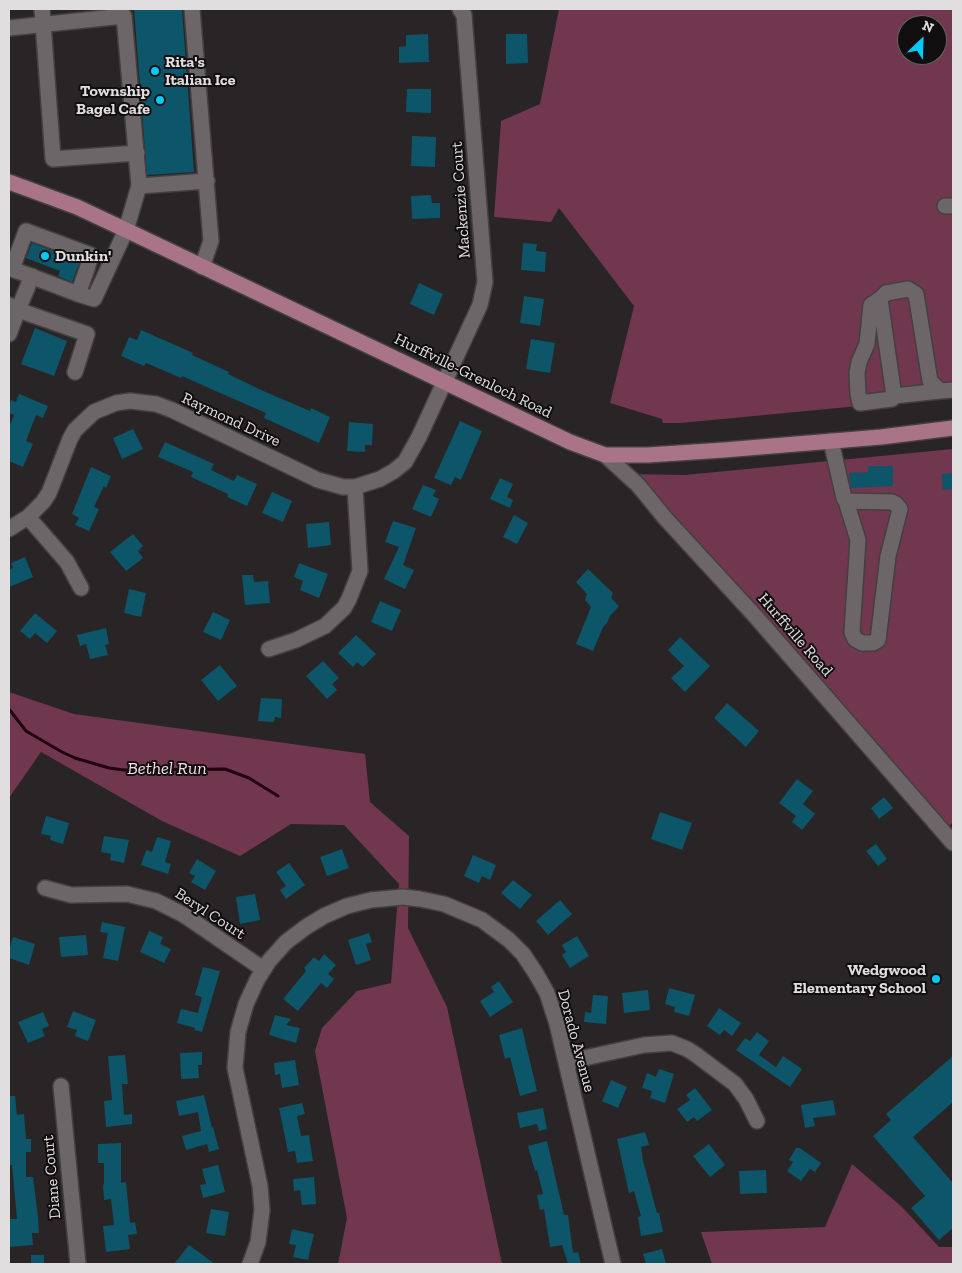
<!DOCTYPE html>
<style>
body{margin:0}
#map{position:relative;width:962px;height:1273px;overflow:hidden;background:#292426;font-family:"Zilla Slab",serif}
canvas{display:block}
.frame{position:absolute;inset:0;border:10px solid #e1dedf;pointer-events:none}
.north{position:absolute;left:897px;top:15px;width:50px;height:50px;box-sizing:border-box;background:#100e0f;border:1px solid #646162;border-radius:50%;rotate:24deg;font-size:14px;font-weight:700;line-height:20px;text-align:center;color:#e1dedf}
.north::after{content:'';display:block;margin:auto;width:18px;height:22px;background:#03cbf9;clip-path:polygon(50% 0,100% 100%,50% 72%,0 100%)}
</style>
<div id="map">
<canvas width="962" height="1273"></canvas>
<div class="frame"></div>
<div class="north">N</div>
</div>
<script>
const ctx = document.querySelector('canvas').getContext('2d');
ctx.lineJoin = 'round';
function fillPath(path, color) { ctx.fillStyle = color; ctx.fill(path, 'evenodd'); }
const toPath = rows => new Path2D(rows.map(r => 'M' + r).join(''));
function trace(path, color, width, dash) { ctx.strokeStyle = color; ctx.lineWidth = width; ctx.lineCap = dash ? 'butt' : 'round'; ctx.setLineDash(dash || []); ctx.stroke(path); }
function label(font, color, halo, rows, align = 'center') {
  ctx.font = font + ' "Zilla Slab",serif'; ctx.lineWidth = 4; ctx.setLineDash([]); ctx.textBaseline = 'middle'; ctx.strokeStyle = halo; ctx.fillStyle = color; for (const [text, x, y, turn = 0] of rows) {
    ctx.save(); ctx.translate(x, y); ctx.rotate((+turn || 0) * Math.PI / 180); ctx.textAlign = isNaN(turn) ? turn : align; if (halo) ctx.strokeText(text, 0, 0); ctx.fillText(text, 0, 0); ctx.restore();
  }
}
fillPath(toPath([
 [559,9,953,9,953,397,681,423,663,423,662,419,610,403,634,306,559,208,551,222,494,217,501,121,540,104],
 [907,25,937,25,937,55,907,55],
 [953,449,953,822,942,833,628,474,685,475],
 [9,692,74,714,365,754,370,802,409,836,408,928,447,1007,502,1264,338,1264,347,1218,315,1051,322,1028,357,991,391,983,399,884,344,825,291,824,240,856,162,821,41,752,9,798],
 [852,1164,902,1207,939,1247,953,1247,953,1264,712,1264,701,1232,825,1227]
]), '#70374e');
trace(toPath([
 [9,709,26,731,62,752,75,758,109,768,124,770,225,769,249,778,278,796]
]), '#22000e', 3);
fillPath(toPath([
 [134,9,182,9,194,172,147,175],
 [428,34,429,62,399,63,399,47,406,46,406,35],
 [506,34,527,34,528,63,506,64],
 [407,89,431,89,431,113,406,112],
 [412,136,436,137,435,167,411,166],
 [431,195,432,203,440,203,440,218,412,219,411,196],
 [32,243,80,261,72,282,58,276,60,271,26,258],
 [523,243,537,244,536,251,546,252,545,272,521,270],
 [419,283,443,294,434,315,410,304],
 [524,296,544,299,540,326,520,323],
 [35,328,67,341,54,376,21,364],
 [141,330,193,353,192,355,229,372,228,374,261,390,310,411,311,408,330,417,319,443,264,418,266,413,220,393,182,376,181,378,146,363,144,366,121,356,129,337,137,340],
 [531,339,555,343,550,373,526,369],
 [19,394,48,406,43,418,36,415,26,441,33,444,23,467,9,461,9,427,14,415,9,413,9,406,11,400,16,402],
 [460,421,482,431,461,480,455,477,451,485,434,478],
 [349,422,373,424,372,445,365,445,365,452,347,451],
 [133,429,143,449,122,459,113,438],
 [165,442,214,464,211,470,234,481,237,475,257,484,247,506,227,497,228,494,191,477,193,472,158,457],
 [868,466,893,466,893,486,851,488,849,473,868,472],
 [91,467,111,476,106,488,104,486,94,507,99,509,89,531,75,525,79,518,72,514],
 [953,473,953,489,943,490,942,474],
 [500,478,513,484,507,497,513,500,510,508,490,499],
 [423,485,436,490,433,496,439,499,431,517,412,509],
 [272,492,292,501,283,522,262,513],
 [514,515,528,523,517,544,503,537],
 [393,521,416,528,403,565,414,570,405,589,384,579,399,547,385,542],
 [329,522,331,545,308,548,306,524],
 [133,534,143,546,138,551,143,558,126,571,110,552],
 [25,557,33,577,9,587,9,570,13,568,11,563],
 [299,563,328,574,319,598,300,590,303,581,294,577],
 [588,569,613,593,611,598,619,606,610,616,607,623,603,627,593,651,576,644,591,607,585,600,587,594,576,582],
 [242,575,253,575,254,582,268,581,270,603,245,605],
 [129,589,146,593,141,617,124,613],
 [380,601,401,610,392,631,371,622],
 [213,612,230,620,221,640,203,632],
 [35,613,57,631,47,643,35,633,30,639,20,631],
 [106,628,109,644,105,645,108,655,90,659,86,644,80,646,77,635],
 [356,635,376,654,363,667,357,662,353,667,338,653],
 [680,637,710,666,685,692,671,678,684,666,668,650],
 [323,661,339,678,332,684,337,690,327,699,306,676],
 [220,665,237,686,218,701,201,680],
 [261,698,282,699,281,718,275,717,274,722,258,721],
 [727,703,759,731,746,747,714,718],
 [797,779,813,791,803,804,815,814,802,830,792,822,796,816,779,803],
 [884,797,893,808,879,819,871,808],
 [660,812,692,823,682,850,651,839],
 [46,816,69,823,63,844,50,840,51,836,41,834],
 [104,836,129,840,124,863,110,860,111,854,101,852],
 [157,837,171,841,165,862,171,864,168,874,141,865,146,850,152,852],
 [876,844,887,859,878,866,866,851],
 [342,849,349,868,327,876,320,857],
 [473,855,496,865,490,880,482,876,479,883,464,876],
 [197,859,216,871,205,890,191,882,195,876,189,873],
 [289,863,305,885,286,899,280,890,286,886,276,872],
 [513,880,532,895,520,909,501,893],
 [255,894,260,920,240,924,236,897],
 [560,900,572,914,548,935,536,921],
 [102,922,125,927,118,961,103,958,108,933,100,932],
 [149,931,163,937,160,944,171,949,164,963,140,952],
 [369,933,372,942,366,944,371,960,356,965,348,940],
 [86,935,88,955,61,957,59,937],
 [577,936,589,956,570,968,562,955,566,952,562,945],
 [13,937,35,944,29,965,9,958,9,950],
 [324,954,336,965,328,974,334,979,327,988,321,983,298,1011,283,999,306,971,304,968,314,957,319,961],
 [203,967,220,971,202,1032,194,1030,195,1028,177,1023,181,1009,198,1013,202,997,195,995],
 [499,981,513,1002,490,1017,480,1001,494,992,491,987],
 [669,988,695,995,689,1016,674,1012,675,1007,665,1004],
 [648,990,650,1010,624,1013,622,993],
 [593,995,608,996,606,1024,584,1022,585,1012,591,1013],
 [719,1008,741,1023,732,1036,724,1030,720,1035,707,1026],
 [73,1011,96,1020,88,1041,75,1036,77,1030,67,1027],
 [43,1012,49,1026,42,1029,45,1036,28,1043,18,1022],
 [275,1015,291,1019,286,1025,300,1028,296,1043,269,1035],
 [522,1028,537,1091,520,1096,510,1057,505,1059,499,1035],
 [757,1032,769,1041,759,1055,776,1067,783,1056,802,1069,790,1087,736,1050,745,1038,750,1041],
 [202,1052,202,1065,198,1065,199,1078,181,1079,180,1053],
 [125,1055,128,1084,122,1084,124,1115,132,1114,132,1124,106,1127,104,1101,112,1100,108,1056],
 [953,1056,953,1102,913,1137,953,1183,953,1228,939,1240,911,1208,925,1196,873,1136,891,1120,886,1114],
 [295,1060,299,1085,282,1088,280,1074,275,1075,274,1063],
 [659,1069,674,1074,665,1103,650,1098,652,1091,642,1088,647,1073,656,1077],
 [611,1080,627,1087,618,1108,602,1101],
 [695,1088,712,1110,697,1121,694,1117,687,1122,677,1109,690,1100,686,1095],
 [204,1095,212,1128,213,1127,219,1149,209,1152,207,1144,186,1150,182,1136,201,1131,198,1112,179,1116,176,1101],
 [9,1096,15,1096,17,1115,24,1114,26,1139,31,1139,31,1152,26,1152,26,1177,33,1177,38,1217,39,1233,32,1233,33,1245,9,1247,9,1219,17,1219,12,1165,9,1165],
 [833,1100,836,1115,813,1118,815,1126,805,1128,801,1105],
 [302,1103,305,1114,297,1116,301,1136,309,1135,313,1161,297,1163,295,1151,288,1152,279,1108],
 [543,1108,547,1129,539,1131,537,1124,520,1128,517,1113],
 [645,1132,649,1145,641,1147,643,1161,657,1213,659,1213,663,1232,641,1236,638,1217,641,1216,634,1191,629,1193,617,1139],
 [547,1141,564,1215,568,1215,573,1253,578,1252,581,1264,568,1264,562,1245,550,1247,544,1209,540,1210,537,1195,543,1194,537,1170,535,1171,528,1146],
 [121,1143,121,1183,126,1182,130,1223,135,1222,137,1234,128,1235,130,1249,106,1252,103,1226,114,1225,111,1199,104,1200,103,1185,104,1184,104,1163,98,1163,98,1144],
 [709,1144,725,1165,710,1177,693,1156],
 [796,1148,800,1148,821,1163,815,1172,810,1169,801,1181,787,1171,793,1162,789,1160],
 [218,1165,225,1192,203,1198,200,1185,206,1184,202,1169],
 [766,1170,767,1193,740,1194,739,1171],
 [314,1177,316,1204,302,1205,300,1190,294,1191,293,1179],
 [211,1209,229,1212,225,1236,206,1233],
 [292,1229,314,1234,308,1260,293,1257,296,1245,289,1244],
 [189,1245,215,1264,174,1264],
 [662,1249,666,1264,646,1264,643,1254],
 [31,1255,44,1255,44,1264,31,1264]
]), '#0d5568');
const minor = toPath([
 [42,9,53,159,137,153],
 [192,9,211,241,202,267],
 [9,28,124,16,139,186,126,230,94,299,78,294,12,269,26,231,91,255,87,269,78,294],
 [139,186,207,181],
 [945,206,953,206],
 [32,276,18,310,87,334,75,372],
 [880,299,871,305,867,344,859,362,857,373,858,394,860,403,892,399,894,396],
 [9,334,18,310,9,305],
 [940,391,930,381,916,294,908,289,886,293,880,299,894,396,940,391,953,390],
 [831,441,844,498,846,501,858,540,852,632,855,639,862,643,873,643,878,640,888,556,900,509,896,504,892,502,846,501],
 [605,455,638,485,665,518,756,617,953,843],
 [28,517,67,562,81,588],
 [9,529,28,517,43,502,49,493,70,439,75,430,94,412,116,403,130,401,156,404,172,410,318,480,343,487,355,487,380,479,394,471,405,462,419,437,480,305,485,282,464,15,460,9],
 [269,649,296,640,325,626,344,608,349,599,360,571,355,487],
 [45,888,71,895,127,894,156,901,184,915,263,969],
 [566,1062,644,1045,672,1043,687,1049,695,1054,735,1084,746,1099,757,1121],
 [61,1086,78,1264],
 [250,1264,258,1242,262,1210,260,1186,235,1068,238,1032,246,1004,257,980,269,961,286,942,306,927,324,916,347,906,371,900,403,897,420,899,444,904,482,920,509,940,523,954,535,972,547,993,557,1024,613,1264]
]);
const major = toPath([
 [9,182,77,207,126,230,570,442,605,455,648,455,724,450,881,437,953,428]
]);
trace(minor, '#443f41', 18);
trace(major, '#443f41', 18);
trace(minor, '#6c6668', 15);
trace(major, '#aa7488', 15);
for (const [x, y, r, color] of [
 [155,71,5,"#03cbf9"],
 [160,100,5,"#03cbf9"],
 [45,256,5,"#03cbf9"],
 [936,979,5,"#03cbf9"]
]) { const dot = new Path2D(); dot.arc(x, y, r, 0, 2 * Math.PI); ctx.fillStyle = color; ctx.fill(dot); trace(dot, '#100e0f', 2); }
label('bold 16px', '#e1dedf', '#100e0f', [
 ["Rita's",165,62],
 ["Italian Ice",165,80],
 ["Township",150,91,"right"],
 ["Bagel Cafe",150,109,"right"],
 ["Dunkin'",55,256],
 ["Wedgwood",926,970,"right"],
 ["Elementary School",926,988,"right"]
], 'left');
label('16px', '#e1dedf', '#100e0f', [
 ["Mackenzie Court",461,200,-94],
 ["Hurffville-Grenloch Road",473,376,26],
 ["Raymond Drive",231,420,25],
 ["Hurffville Road",795,635,49],
 ["Beryl Court",210,914,33],
 ["Dorado Avenue",576,1041,75],
 ["Diane Court",52,1177,-95]
]);
label('italic 18px', '#f5dce4', '#100e0f', [
 ["Bethel Run",167,769]
]);
</script>
